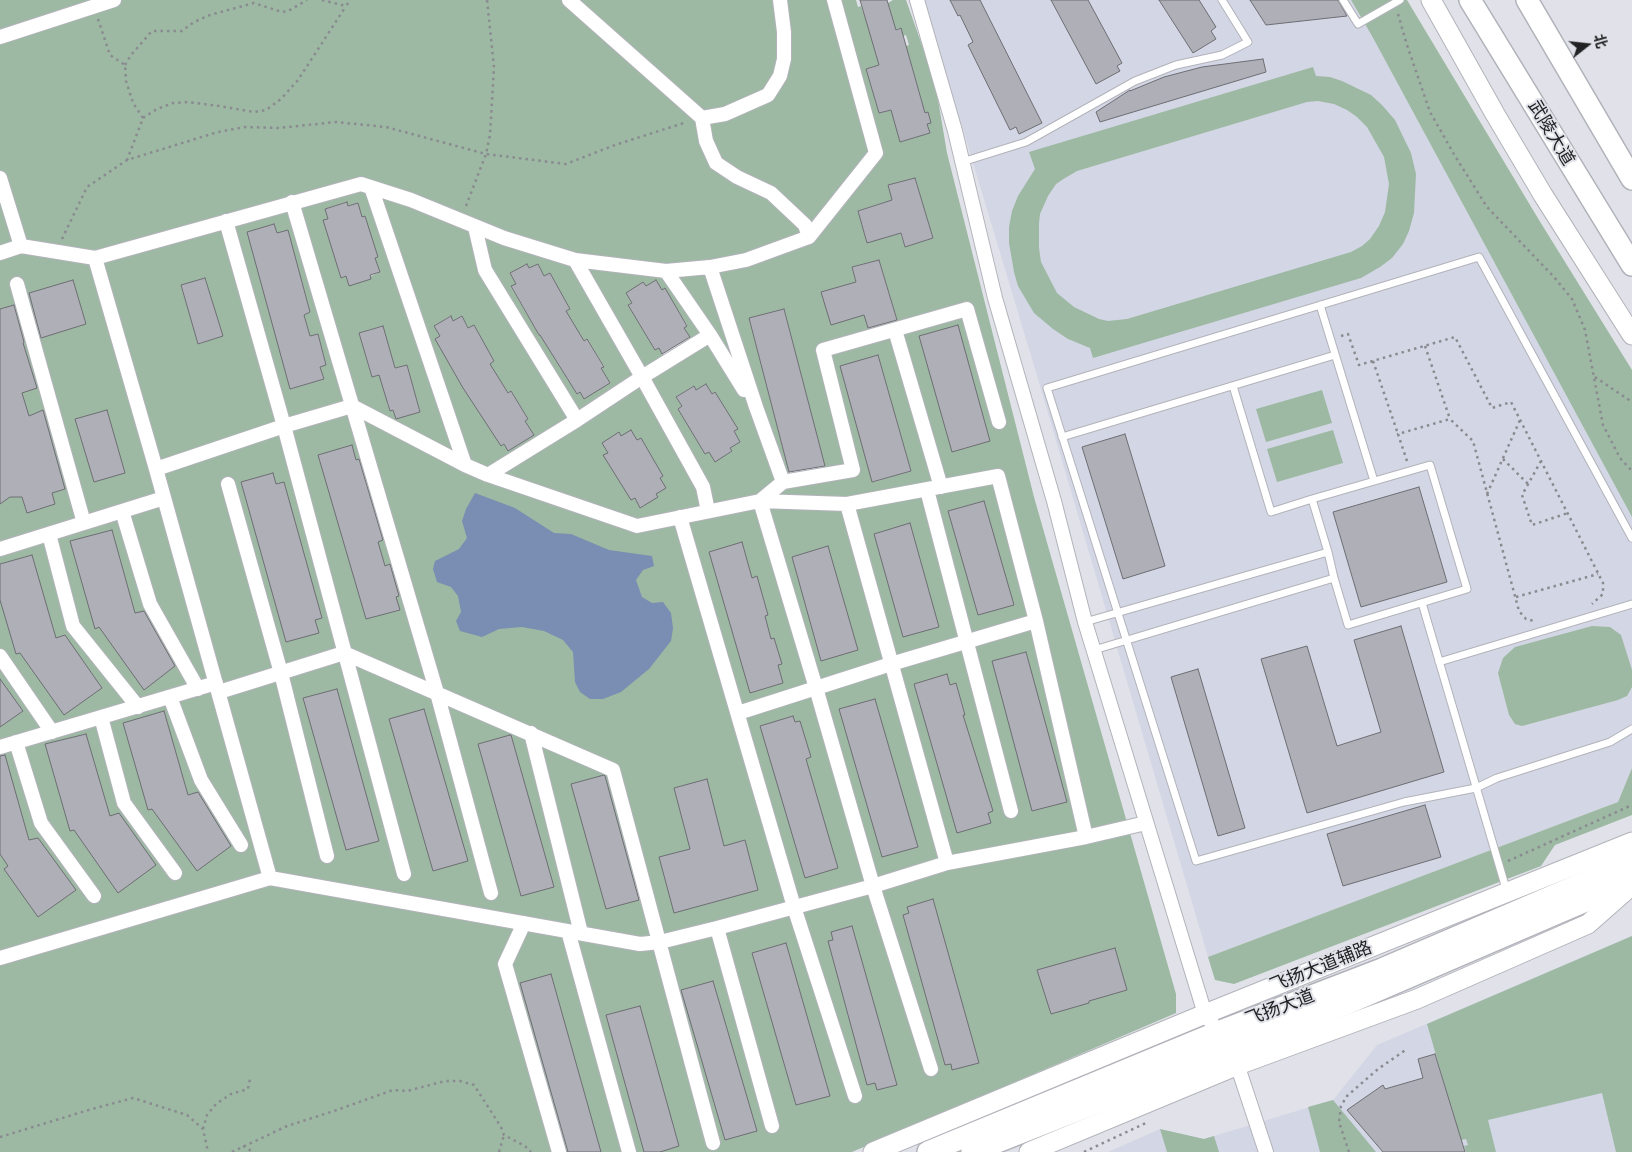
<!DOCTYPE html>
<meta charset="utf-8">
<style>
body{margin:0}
#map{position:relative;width:1632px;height:1152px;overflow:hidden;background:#e1e2e9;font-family:Literata,"Noto Sans SC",serif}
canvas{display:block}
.north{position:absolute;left:1562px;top:20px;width:50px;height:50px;-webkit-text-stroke:4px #e1e2e9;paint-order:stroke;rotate:74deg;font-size:14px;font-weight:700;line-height:20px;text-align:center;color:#222225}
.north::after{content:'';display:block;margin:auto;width:18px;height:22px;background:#222225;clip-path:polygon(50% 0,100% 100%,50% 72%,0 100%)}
</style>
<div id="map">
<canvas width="1632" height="1152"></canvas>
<div class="north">北</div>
</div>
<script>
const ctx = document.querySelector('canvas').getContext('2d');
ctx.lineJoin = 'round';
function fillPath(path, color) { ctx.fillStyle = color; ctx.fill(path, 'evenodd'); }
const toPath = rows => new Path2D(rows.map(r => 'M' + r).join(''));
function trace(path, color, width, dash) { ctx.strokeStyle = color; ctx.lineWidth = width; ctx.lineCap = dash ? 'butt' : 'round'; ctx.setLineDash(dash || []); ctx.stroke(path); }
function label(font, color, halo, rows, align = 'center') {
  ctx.font = font + ' Literata,"Noto Sans SC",serif'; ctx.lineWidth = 4; ctx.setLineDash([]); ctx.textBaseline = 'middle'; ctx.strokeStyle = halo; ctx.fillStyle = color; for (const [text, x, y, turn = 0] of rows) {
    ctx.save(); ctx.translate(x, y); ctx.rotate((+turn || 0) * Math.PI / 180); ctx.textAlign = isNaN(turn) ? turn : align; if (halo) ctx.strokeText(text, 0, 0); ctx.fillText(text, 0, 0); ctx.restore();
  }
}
fillPath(toPath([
 [924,0,1351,0,1372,36,1632,517,1632,768,1618,802,1208,957,1038,379],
 [1632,936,1632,1152,1108,1152,1160,1129,1204,1139,1333,1100,1377,1045]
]), '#d3d6e4');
fillPath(toPath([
 [0,0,856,0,858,7,861,6,865,17,890,10,888,3,893,0,906,0,935,82,947,153,1034,497,1176,994,1176,1013,852,1152,0,1152],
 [900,28,903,36,906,35,909,45,898,49,908,55,922,102,919,114,928,112,931,123,927,124,930,133,900,142,902,107,879,113,866,69,889,62,887,55,877,58,871,37],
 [915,178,933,238,905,247,899,229,867,243,858,211,885,202,894,204,888,185],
 [346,202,348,206,358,203,360,211,356,212,373,265,377,264,380,272,349,286,346,276,341,278,324,220,328,219,325,209],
 [274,225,277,233,302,282,310,312,304,315,310,336,318,334,326,365,320,367,324,379,290,389],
 [879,260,897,320,869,328,852,267],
 [527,264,529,268,538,264,544,276,550,273,556,284,552,287,560,300,564,298,570,309,565,312,566,332,575,327,584,341,587,339,604,366,601,368,610,383,584,398,580,392,577,394,551,352,544,332,539,335,511,287,516,284,510,273],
 [205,278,222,336,199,344,181,286],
 [656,280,673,313,678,310,687,325,684,328,690,338,680,344,682,347,665,358,659,348,655,350,628,305,632,303,626,293,643,283,646,286],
 [784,309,825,469,791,478,749,318],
 [450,316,453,321,462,316,468,328,474,325,480,336,476,339,484,352,488,350,494,361,489,364,490,384,499,379,508,393,511,391,528,419,525,421,534,435,508,451,504,444,501,446,436,339,440,336,434,326],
 [382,326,395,368,407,365,420,412,396,418,393,410,390,411,387,403,391,402,383,374,372,377,359,333],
 [878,356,911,471,873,482,872,482],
 [706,384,712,394,715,392,737,429,734,431,740,442,730,448,732,451,715,461,709,452,705,454,678,409,682,406,676,397,693,386,696,390],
 [1351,0,1407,0,1539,220,1632,370,1632,517,1372,36],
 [1313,67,1316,76,1330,77,1342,81,1371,95,1382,105,1395,120,1411,153,1416,174,1414,213,1409,231,1403,244,1392,258,1380,267,1361,278,1093,358,1090,348,1068,339,1053,329,1034,313,1018,286,1014,272,1009,243,1009,227,1012,211,1018,196,1035,169,1029,152],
 [1318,101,1334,104,1347,110,1357,117,1367,127,1384,157,1389,184,1385,212,1379,226,1370,239,1362,246,1351,252,1127,319,1108,321,1099,319,1074,307,1057,293,1041,262,1039,248,1039,223,1040,214,1048,196,1056,184,1065,178,1077,171,1307,102],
 [1322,390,1332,423,1266,442,1256,409],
 [1333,430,1343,463,1277,482,1267,449],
 [1592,626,1610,627,1621,635,1632,670,1632,687,1627,696,1618,700,1522,726,1515,724,1509,715,1498,673,1503,658,1515,647],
 [1632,768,1632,815,1555,845,1541,866,1234,984,1215,980,1208,957,1618,802],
 [1632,936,1632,1152,1616,1152,1602,1093,1488,1120,1496,1152,1466,1152,1464,1146,1468,1145,1466,1139,1461,1140,1451,1105,1448,1106,1447,1093,1427,1024],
 [1333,1100,1376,1152,1320,1152,1308,1107],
 [1160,1129,1204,1139,1214,1136,1219,1152,1167,1152]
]), '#9db9a3');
fillPath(toPath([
 [475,493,515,508,554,533,571,534,609,550,652,556,654,566,643,570,636,580,642,597,652,603,663,602,671,613,673,628,671,641,649,669,621,692,603,699,590,699,580,692,575,682,573,652,563,640,544,631,522,627,499,629,482,637,460,631,456,621,461,612,458,596,451,587,437,582,433,569,435,561,459,549,467,538,462,521,466,509]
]), '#7a8db2');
const building = toPath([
 [860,0,887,0,896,30,901,28,925,113,928,112,931,123,927,124,930,133,900,142,891,110,879,113,866,69,879,65,860,0],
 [950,0,980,0,1042,123,1019,134,1016,127,1010,130,968,45,973,42,960,15,958,16,950,0],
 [1051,0,1088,0,1122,63,1117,66,1120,71,1096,84,1051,0],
 [1159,0,1199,0,1216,27,1211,31,1216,39,1193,53,1159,0],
 [1250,0,1338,0,1347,16,1266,25,1250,0],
 [1263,59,1266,72,1100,122,1096,112,1130,90,1130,91,1164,77,1202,67,1263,59],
 [915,178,933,238,905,247,901,233,867,243,858,211,892,200,888,185,915,178],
 [347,202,348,206,358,203,362,217,365,216,378,257,375,258,380,272,370,275,371,279,349,286,346,276,341,278,323,220,328,219,325,209,347,202],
 [274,224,277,233,288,230,310,312,304,315,310,336,318,334,326,365,320,367,324,379,290,389,247,232,274,224],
 [879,260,897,320,868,328,864,315,831,325,821,292,856,282,852,267,879,260],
 [527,264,529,268,538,264,544,276,550,273,570,309,566,311,584,341,587,339,604,367,601,368,610,383,584,399,580,392,577,394,540,335,539,335,511,286,516,284,510,273,527,264],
 [205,278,223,336,198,344,181,285,205,278],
 [73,280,86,324,41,338,29,293,73,280],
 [656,280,662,290,665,288,687,326,684,328,690,337,662,354,659,348,655,350,628,305,632,303,626,293,643,282,646,286,656,280],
 [14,305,24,342,23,343,37,388,22,393,29,416,43,410,65,489,52,493,55,504,27,513,22,497,10,497,0,504,0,309,14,305],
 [784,309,825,466,789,472,749,318,784,309],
 [451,316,453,321,462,316,468,328,474,325,494,361,490,364,508,393,511,391,528,419,525,421,534,435,508,451,504,444,501,446,463,388,435,339,440,336,434,326,451,316],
 [958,325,990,441,952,452,919,336,958,325],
 [383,326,395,368,407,365,420,412,396,419,393,410,390,411,379,375,372,377,359,333,383,326],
 [878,355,911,471,872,482,840,366,878,355],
 [706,384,712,394,715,392,738,429,734,431,740,442,730,448,732,451,715,462,709,452,705,454,678,409,682,406,676,397,694,386,696,390,706,384],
 [107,410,125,473,94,482,75,419,107,410],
 [631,430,637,440,641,438,663,476,660,478,666,488,656,494,658,497,640,508,635,498,631,500,603,455,608,453,602,443,619,432,621,436,631,430],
 [1125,434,1165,566,1123,579,1082,447,1125,434],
 [352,445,356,460,359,459,383,540,378,542,385,566,390,564,399,596,396,597,400,610,366,619,318,455,352,445],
 [273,473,276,484,284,482,322,618,315,620,319,633,286,642,241,482,273,473],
 [1419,487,1447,582,1361,607,1333,512,1419,487],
 [984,501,1014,605,978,615,948,511,984,501],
 [910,523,939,627,903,637,874,534,910,523],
 [112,530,135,613,144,611,175,666,144,690,99,627,95,629,70,541,112,530],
 [742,542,752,578,757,576,768,615,765,616,771,639,774,638,782,664,778,665,783,683,750,693,709,552,742,542],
 [828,546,858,650,821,661,792,557,828,546],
 [32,555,56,638,65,635,102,688,64,715,20,653,16,654,0,600,0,564,32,555],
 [1401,626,1444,772,1307,813,1261,659,1307,646,1337,746,1381,732,1354,640,1401,626],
 [1026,652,1067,802,1032,811,992,661,1026,652],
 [1198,669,1245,828,1218,836,1171,677,1198,669],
 [947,674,950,685,956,683,965,715,963,715,993,811,988,813,991,823,957,833,914,684,947,674],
 [0,679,23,711,0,727,0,679],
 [337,689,379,841,346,850,303,698,337,689],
 [875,699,918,847,882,857,839,709,875,699],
 [424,709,468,861,433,871,389,719,424,709],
 [164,711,188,795,198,792,231,846,197,871,152,809,148,810,123,723,164,711],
 [793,716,795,722,800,721,811,757,806,759,838,868,805,878,760,726,793,716],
 [86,734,110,816,119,813,156,865,118,893,74,830,70,831,45,744,86,734],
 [510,735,511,735,554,887,521,896,478,744,510,735],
 [5,755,29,840,38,838,76,890,38,917,4,869,8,866,0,854,0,756,5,755],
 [604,775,605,776,639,900,606,909,571,784,604,775],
 [707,779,724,846,745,840,758,890,674,913,659,857,690,849,674,788,707,779],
 [1425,805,1441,857,1343,886,1327,834,1425,805],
 [933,899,979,1063,952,1070,951,1064,945,1065,903,915,909,913,907,907,933,899],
 [852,926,897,1085,877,1090,875,1083,867,1085,828,941,833,940,831,932,852,926],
 [786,943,830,1096,796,1105,752,953,786,943],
 [1115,948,1127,990,1089,1001,1089,1003,1051,1014,1037,970,1115,948],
 [551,974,601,1152,568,1152,520,983,551,974],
 [713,981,757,1131,725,1140,681,990,713,981],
 [640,1006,679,1146,660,1152,644,1152,606,1015,640,1006],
 [1435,1054,1465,1152,1383,1152,1347,1110,1383,1085,1385,1089,1423,1078,1418,1059,1435,1054]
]);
fillPath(building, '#afb0b7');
trace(building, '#6e6e74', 1);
const lane = toPath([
 [1343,0,1358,24,1400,0],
 [962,162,1026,142,1135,81,1176,65,1222,55,1248,42,1222,0],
 [1320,305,1374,481],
 [1233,386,1271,512,1312,499],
 [1062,437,1335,355],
 [1632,538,1479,257,1047,388,1196,861,1404,802,1476,788,1497,778,1610,742,1632,729],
 [1328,552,1334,578],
 [1422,603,1507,892],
 [1085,622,1328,552,1312,499,1430,465,1467,589,1348,625,1334,578,1094,650],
 [1439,662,1632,604]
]);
const street = toPath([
 [569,0,702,118,725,114,768,95,780,76,784,59,784,32,780,0],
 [917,0,955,131,995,298,1054,501,1085,622,1205,1014,1223,1038],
 [0,37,114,0],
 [702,118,706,141,716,163,737,177,771,193,805,225,809,237],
 [0,178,21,246],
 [371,187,465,465],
 [292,202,437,693,491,893],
 [226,221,284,426,404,874],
 [475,227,485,270,577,420,488,475],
 [0,253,21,246,95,258,156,469,284,426,352,406,465,465,488,475,637,526,760,501,847,504,998,476,1036,621,1086,837],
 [95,258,361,184,411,200,504,238,575,260,666,271,710,267,746,260,809,237,876,153,834,0],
 [575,260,642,377,710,335,666,271],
 [710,267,756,407,783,482],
 [17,284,84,523],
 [895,330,941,487],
 [710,335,744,390],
 [577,420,642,377,703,487,708,511],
 [156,469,270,878],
 [228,484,281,673,327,856],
 [927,490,1011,811],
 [847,504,947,863],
 [122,511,150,604,198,689],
 [680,517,794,907,855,1096],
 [49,534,73,626,138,707],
 [0,549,164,498],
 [0,656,52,732],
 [219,692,344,653,613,770,713,1143],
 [170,697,201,780,241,845],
 [738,713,891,664,1036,621],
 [101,717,124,803,175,873],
 [531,733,581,933],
 [16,742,41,823,94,896],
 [0,747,216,683],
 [524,923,505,964,559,1152],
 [717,928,772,1126],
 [568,931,629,1152],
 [0,958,270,878,640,944,660,942,717,928,873,886,947,863,1086,837,1146,823],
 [1235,1058,1266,1152],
 [931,1069,873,886,816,688,760,501,783,482,853,470,823,350,967,309,999,422]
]);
const secondary = toPath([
 [1431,0,1495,114,1543,195,1632,335],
 [873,1152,1205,1014,1632,842],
 [1029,1152,1238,1065,1417,999,1588,924,1632,885]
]);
const primary = toPath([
 [1470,0,1632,265],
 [1527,0,1632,179],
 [928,1152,1218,1032,1382,969,1632,862],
 [972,1152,1346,1004,1632,881]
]);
trace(lane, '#b2b3ba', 9);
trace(street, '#b2b3ba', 16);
trace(secondary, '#b2b3ba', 21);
trace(primary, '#b2b3ba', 24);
trace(toPath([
 [322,0,346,6,350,0],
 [1398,14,1407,45,1430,112,1455,156,1487,207,1554,277,1572,299,1585,330,1603,425,1620,458,1632,471],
 [98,19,110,55,125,65,126,81,133,103,143,118,127,160],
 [125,65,131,55,152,31,182,31,194,22,210,15,254,3,282,12,288,11,307,0],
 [143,118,157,109,173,103,188,102,219,106,254,112,266,110,281,99,298,80,346,6],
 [466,206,486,154,490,135,494,67,487,0],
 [62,239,87,187,127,160,218,132,245,127,279,128,336,122,386,127,486,154,566,164,615,145,687,122],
 [1341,336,1348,334,1359,365,1455,337,1492,408,1511,402,1603,583,1603,594,1592,604],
 [1425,346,1450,419],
 [1373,361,1398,434],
 [1595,377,1632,402],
 [1503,459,1528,484],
 [1407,461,1398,434,1450,419,1473,441,1519,611,1526,619,1534,621],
 [1541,461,1522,495,1532,525,1568,513],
 [1487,494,1520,420],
 [1516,597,1598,574],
 [1508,861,1632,805],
 [203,1129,207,1115,216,1104,231,1094,248,1089,250,1079],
 [0,1137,92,1109,133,1098,187,1115,203,1129,208,1152],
 [243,1146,253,1152],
 [232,1152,287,1126,334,1111,393,1090,407,1091,445,1081,460,1081,474,1085,501,1127,504,1135,525,1146,531,1152],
 [499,1152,504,1135],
 [1084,1152,1148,1122],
 [1349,1152,1339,1122,1341,1106,1347,1096,1378,1069,1407,1049]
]), '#8a8b90', 2.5, [2.5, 4]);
trace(lane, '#fff', 7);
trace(street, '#fff', 14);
trace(secondary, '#fff', 19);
trace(primary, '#fff', 21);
label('18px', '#222225', '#e1e2e9', [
 ["武陵大道",1551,133,59],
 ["飞扬大道辅路",1321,967,-22],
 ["飞扬大道",1280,1008,-21]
]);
</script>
